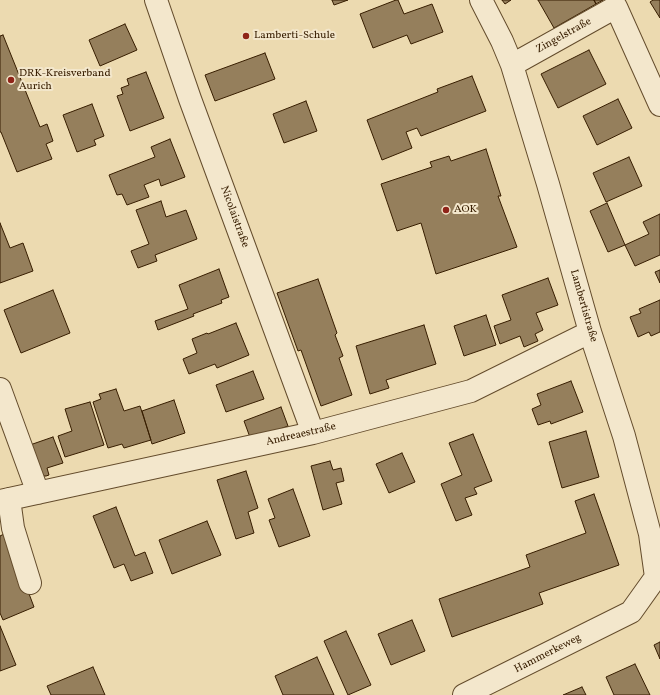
<!DOCTYPE html>
<meta charset="utf-8">
<style>
body{margin:0}
canvas{display:block;background:#ecdab0}
</style>
<canvas width="660" height="695"></canvas>
<script>
const ctx = document.querySelector('canvas').getContext('2d');
ctx.lineJoin = 'round';
function fillPath(path, color) { ctx.fillStyle = color; ctx.fill(path, 'evenodd'); }
const toPath = rows => new Path2D(rows.map(r => 'M' + r).join(''));
function trace(path, color, width, dash) { ctx.strokeStyle = color; ctx.lineWidth = width; ctx.lineCap = dash ? 'butt' : 'round'; ctx.setLineDash(dash || []); ctx.stroke(path); }
function label(font, color, halo, rows, align = 'center') {
  ctx.font = font + ' Vollkorn,serif'; ctx.lineWidth = 4; ctx.setLineDash([]); ctx.textBaseline = 'middle'; ctx.strokeStyle = halo; ctx.fillStyle = color; for (const [text, x, y, turn = 0] of rows) {
    ctx.save(); ctx.translate(x, y); ctx.rotate((+turn || 0) * Math.PI / 180); ctx.textAlign = isNaN(turn) ? turn : align; if (halo) ctx.strokeText(text, 0, 0); ctx.fillText(text, 0, 0); ctx.restore();
  }
}
const building = toPath([
 [332,0,348,0,334,5,332,0],
 [396,0,398,0,404,14,432,4,443,32,411,44,407,35,373,48,360,14,396,0],
 [502,0,511,0,505,4,502,0],
 [538,0,594,0,596,4,554,28,538,0],
 [594,0,603,0,596,4,594,0],
 [653,0,660,0,660,18,650,2,653,0],
 [125,24,137,50,100,66,89,40,125,24],
 [3,35,40,127,47,124,53,141,46,144,52,159,17,172,1,132,0,132,0,36,3,35],
 [589,50,606,84,558,108,541,74,589,50],
 [265,53,275,79,215,101,205,75,265,53],
 [146,72,164,118,130,131,117,96,123,94,121,88,129,85,127,79,146,72],
 [472,76,486,111,421,136,417,128,406,132,412,148,382,160,367,120,438,92,437,89,472,76],
 [618,99,632,128,597,145,583,116,618,99],
 [306,101,317,131,284,143,273,114,306,101],
 [92,104,104,136,94,140,96,145,77,152,63,115,92,104],
 [170,139,185,177,161,186,159,179,144,185,149,197,127,205,122,194,117,195,109,175,155,157,151,147,170,139],
 [486,149,501,196,498,196,517,247,436,274,421,223,397,231,381,184,432,167,430,162,449,156,451,161,486,149],
 [629,157,642,186,606,202,593,173,629,157],
 [161,201,166,217,186,210,197,239,155,255,157,261,138,268,131,251,149,244,136,210,161,201],
 [607,203,625,245,608,252,590,211,607,203],
 [660,214,660,255,635,266,625,245,649,234,643,222,660,214],
 [0,223,10,248,23,243,33,271,0,283,0,223],
 [219,269,229,297,221,300,222,303,193,314,194,316,158,330,155,321,188,309,179,285,219,269],
 [660,270,660,283,655,272,660,270],
 [548,278,558,305,536,313,543,330,535,334,538,341,524,347,520,336,500,344,494,326,511,320,502,295,548,278],
 [318,279,337,333,335,335,343,356,339,358,352,395,321,406,301,350,298,351,277,293,318,279],
 [53,290,70,333,21,353,4,310,53,290],
 [660,300,660,332,651,336,649,332,638,337,630,317,641,313,639,309,660,300],
 [486,315,496,345,464,356,454,326,486,315],
 [236,323,249,355,217,368,215,364,189,374,183,359,197,353,192,339,207,333,208,334,236,323],
 [424,325,436,364,386,380,389,388,370,394,356,346,424,325],
 [253,371,264,399,226,412,216,385,253,371],
 [571,381,583,412,551,424,550,421,538,425,532,409,541,405,537,394,571,381],
 [116,389,124,411,140,406,151,440,124,448,122,444,108,448,93,402,101,399,99,394,116,389],
 [174,400,185,433,152,444,142,411,174,400],
 [90,402,104,445,65,457,58,436,72,431,65,409,90,402],
 [281,407,288,426,251,440,244,421,281,407],
 [586,431,599,477,562,488,549,442,586,431],
 [473,434,492,481,474,488,477,494,465,498,472,515,456,521,441,484,462,475,449,443,473,434],
 [53,437,63,463,47,468,49,475,46,476,41,476,27,446,53,437],
 [402,453,415,482,389,493,376,464,402,453],
 [330,461,333,470,341,468,344,481,336,483,342,504,323,510,311,466,330,461],
 [246,471,258,508,248,512,254,533,236,539,217,480,246,471],
 [293,489,310,536,279,547,269,520,275,518,268,499,293,489],
 [594,494,619,565,539,593,543,604,452,637,439,599,530,567,526,555,586,533,575,501,594,494],
 [116,507,135,556,145,552,153,573,131,581,124,564,114,568,93,516,116,507],
 [207,521,221,555,172,574,159,540,207,521],
 [6,533,34,607,3,620,0,613,0,536,6,533],
 [412,620,425,651,391,665,378,634,412,620],
 [0,626,16,665,0,671,0,626],
 [346,631,371,685,348,695,324,641,346,631],
 [660,642,660,659,654,645,660,642],
 [317,657,334,695,283,695,275,676,317,657],
 [635,664,650,695,614,695,606,677,635,664],
 [93,667,105,695,51,695,47,686,93,667],
 [582,687,586,695,563,695,582,687]
]);
fillPath(building, '#957f5c');
trace(building, '#371d00', 1);
const minor = toPath([
 [156,0,190,99,313,433],
 [512,65,616,7,660,105],
 [0,389,38,493],
 [9,499,13,528,30,583],
 [0,501,313,433,471,391,590,332],
 [464,695,631,612,656,577,650,534,624,436,590,332,548,184,512,65,502,41,481,0]
]);
trace(minor, '#644c2c', 24);
trace(minor, '#f3e7cc', 22);
for (const [x, y, r, color] of [
 [246,36,4,"#8f2418"],
 [11,80,4,"#8f2418"],
 [446,210,4,"#8f2418"]
]) { const dot = new Path2D(); dot.arc(x, y, r, 0, 2 * Math.PI); ctx.fillStyle = color; ctx.fill(dot); trace(dot, '#f3e7cc', 1.5); }
label('11px', '#371d00', '#f3e7cc', [
 ["Lamberti-Schule",254,36],
 ["DRK-Kreisverband",19,74],
 ["Aurich",19,87],
 ["AOK",454,210]
], 'left');
label('11px', '#371d00', '#f3e7cc', [
 ["Zingelstraße",564,36,-29],
 ["Nicolaistraße",234,217,70],
 ["Lambertistraße",583,306,74],
 ["Andreaestraße",301,435,-13],
 ["Hammerkeweg",548,654,-27]
]);
</script>
